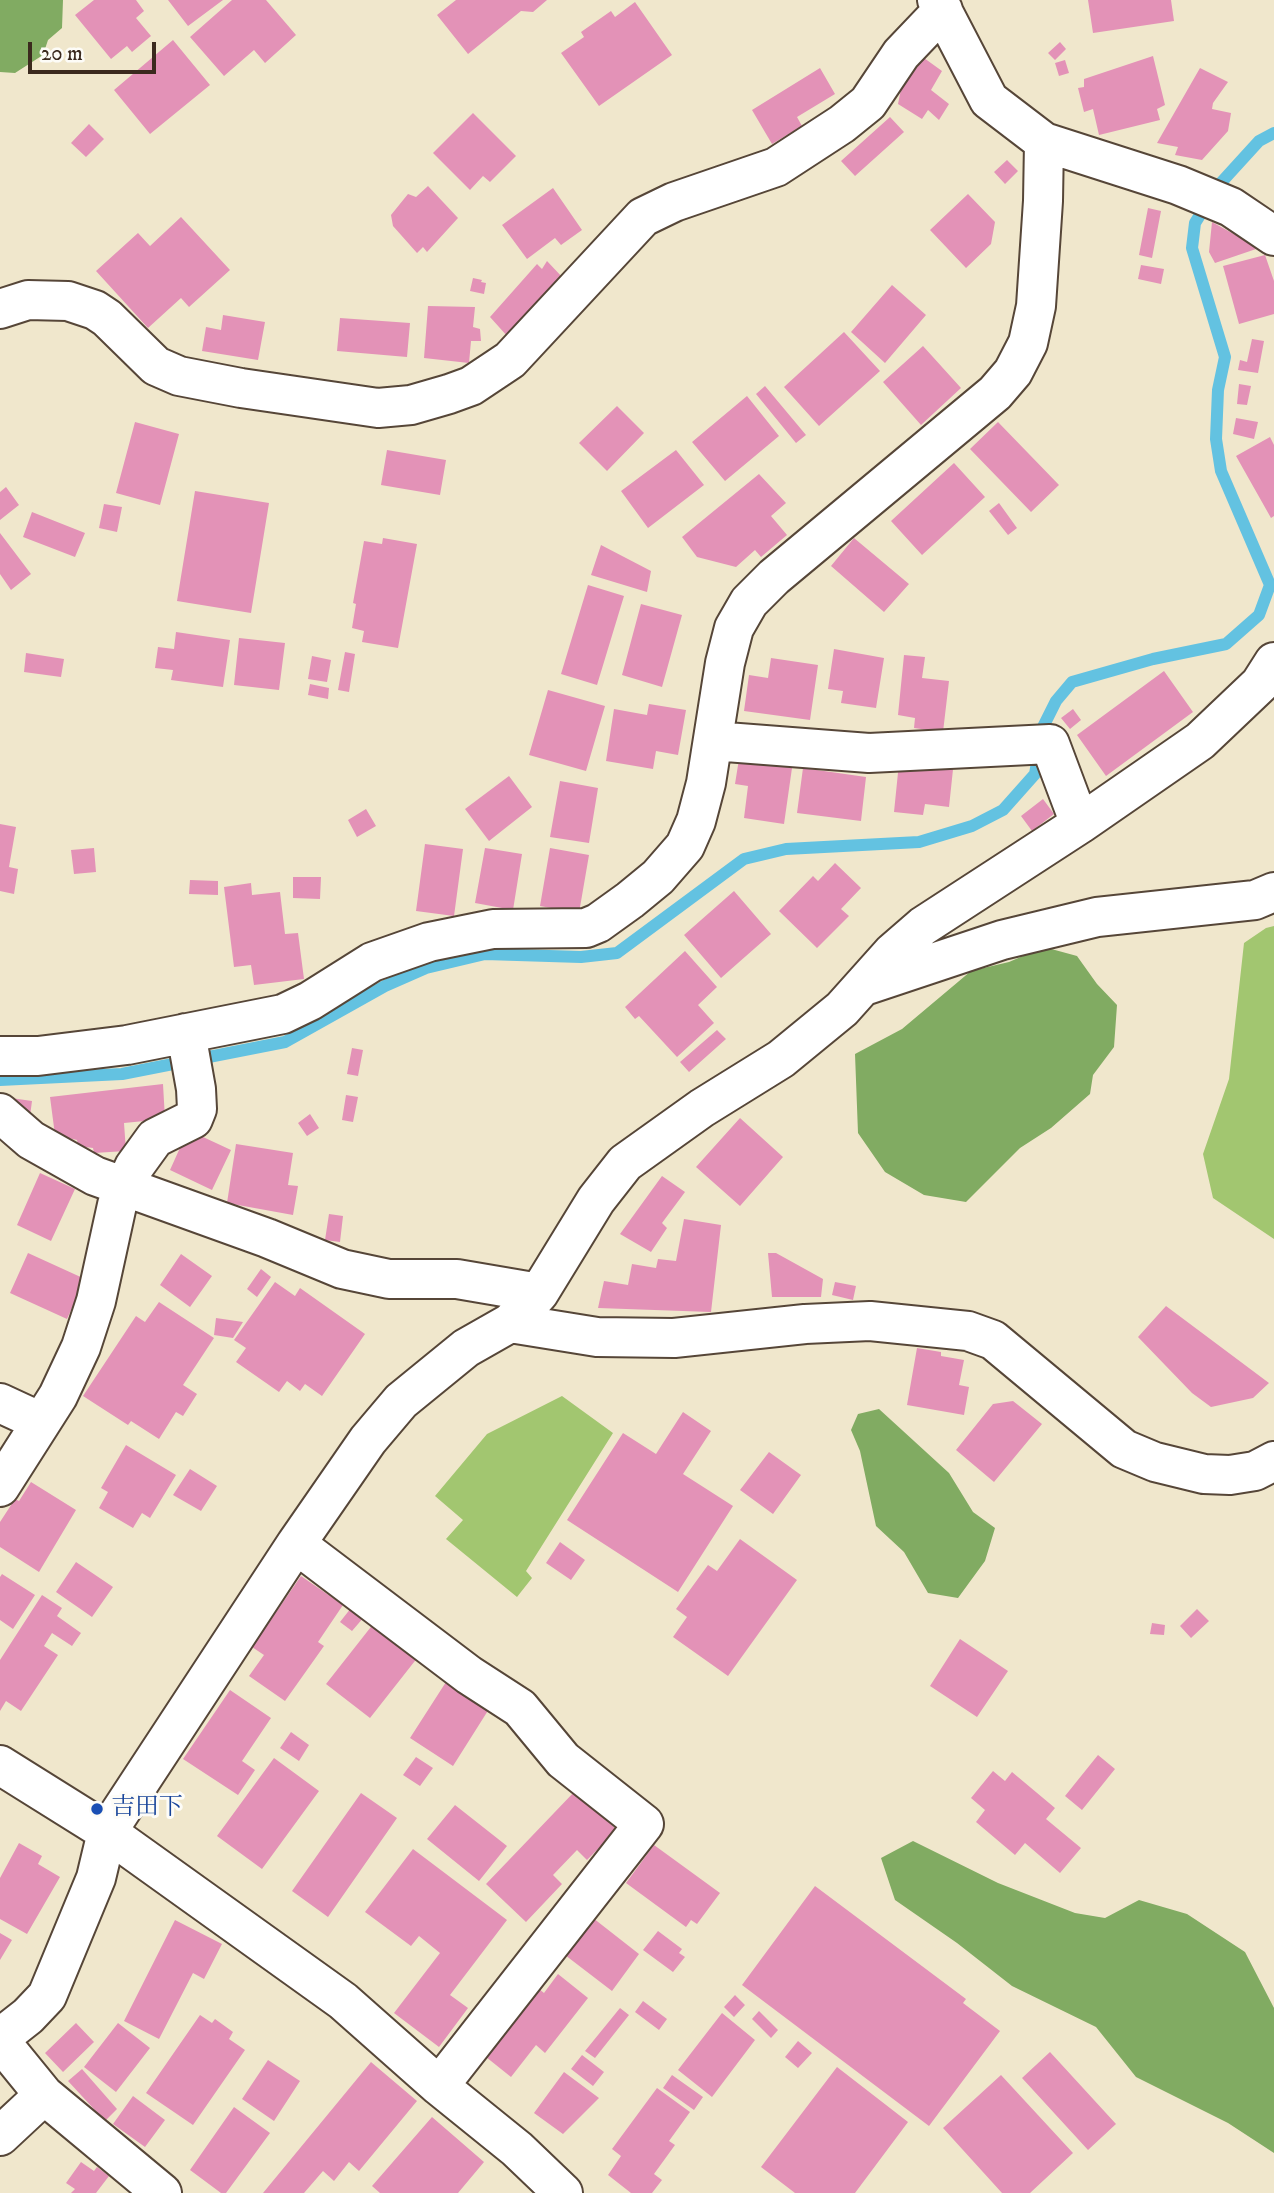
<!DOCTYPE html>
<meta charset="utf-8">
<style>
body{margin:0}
#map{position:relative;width:1274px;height:2193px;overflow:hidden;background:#f0e7cc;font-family:"IM FELL DW Pica",serif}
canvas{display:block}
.scale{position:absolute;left:28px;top:42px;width:128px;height:32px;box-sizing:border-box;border:4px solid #3b2a1e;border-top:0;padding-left:9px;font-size:21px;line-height:24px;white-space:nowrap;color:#3b2a1e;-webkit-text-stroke:5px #fdfcf7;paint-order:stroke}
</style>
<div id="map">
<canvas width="1274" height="2193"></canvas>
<div class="scale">20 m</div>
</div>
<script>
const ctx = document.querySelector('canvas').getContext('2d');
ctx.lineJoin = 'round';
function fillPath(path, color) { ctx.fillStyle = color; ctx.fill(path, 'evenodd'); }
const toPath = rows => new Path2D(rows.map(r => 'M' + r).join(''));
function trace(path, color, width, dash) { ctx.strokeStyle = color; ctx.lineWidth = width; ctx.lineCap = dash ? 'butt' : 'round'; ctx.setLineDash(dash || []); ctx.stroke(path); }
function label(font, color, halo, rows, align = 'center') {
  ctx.font = font + ' "IM FELL DW Pica","Noto Serif JP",serif'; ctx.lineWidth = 6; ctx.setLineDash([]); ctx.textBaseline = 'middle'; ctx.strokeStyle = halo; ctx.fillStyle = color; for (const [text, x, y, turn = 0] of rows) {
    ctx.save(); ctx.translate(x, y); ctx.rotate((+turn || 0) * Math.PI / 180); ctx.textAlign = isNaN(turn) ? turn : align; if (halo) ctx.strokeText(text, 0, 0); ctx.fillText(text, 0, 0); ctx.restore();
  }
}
fillPath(toPath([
 [1274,926,1274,1239,1213,1198,1203,1154,1229,1079,1244,943,1266,928],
 [562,1396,613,1433,526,1571,532,1578,517,1597,446,1539,463,1520,435,1496,487,1434]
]), '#a2c670');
fillPath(toPath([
 [0,0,63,0,62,28,48,40,43,55,15,73,0,72],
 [1044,947,1077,956,1097,984,1117,1005,1114,1047,1093,1075,1090,1094,1051,1128,1020,1148,966,1202,924,1195,885,1172,858,1133,855,1054,902,1029,971,971,1009,962],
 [879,1409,949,1473,973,1512,995,1528,985,1561,958,1598,928,1593,904,1552,876,1526,860,1451,851,1430,858,1414],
 [913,1841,998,1883,1075,1913,1105,1918,1139,1900,1187,1914,1245,1952,1274,2008,1274,2153,1228,2123,1136,2077,1096,2027,1012,1986,957,1943,895,1900,881,1858]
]), '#81ab62');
trace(toPath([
 [0,1080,122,1074,285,1042,385,986,426,968,485,954,581,957,617,953,744,859,786,849,919,842,972,826,1003,810,1035,774,1043,727,1056,701,1072,682,1153,659,1226,644,1259,615,1270,585,1221,471,1216,439,1218,390,1225,357,1192,248,1195,223,1218,186,1259,141,1274,133]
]), '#63c2e1', 12);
fillPath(toPath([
 [94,0,136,0,144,11,136,18,151,36,132,52,127,46,111,59,75,15],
 [168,0,223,0,188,26],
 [232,0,266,0,296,35,265,63,254,50,224,76,190,37],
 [456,0,547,0,533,12,521,11,468,54,437,15],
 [1088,0,1171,0,1174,21,1093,33],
 [635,2,672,55,599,106,561,53,584,37,581,32,611,11,615,17],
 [173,40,210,85,150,134,114,90],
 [1060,42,1066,49,1055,60,1048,53],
 [1153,56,1165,105,1157,109,1160,120,1099,135,1093,109,1084,112,1078,88,1084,87,1084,79],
 [924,58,942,71,931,90,949,104,939,120,928,110,922,119,898,104,901,89],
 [1065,60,1069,73,1059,76,1055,63],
 [820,68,835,94,797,117,802,126,772,144,752,110],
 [1200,68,1228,82,1213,103,1212,109,1231,113,1228,131,1202,160,1175,155,1178,147,1157,143],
 [473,113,516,156,490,182,483,176,470,190,433,153],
 [890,117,904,132,855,176,841,161],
 [89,124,104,139,86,157,71,143],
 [1007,160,1018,171,1005,184,994,172],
 [428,186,458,218,427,252,423,247,417,253,393,226,391,215,408,194,416,197],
 [553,188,582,230,561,245,555,238,527,259,502,225],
 [968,194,995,222,991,244,966,268,930,230],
 [1148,208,1161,211,1152,258,1139,255],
 [181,217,230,270,189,307,181,298,148,328,96,271,138,233,150,246],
 [1212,222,1259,248,1215,263,1209,252],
 [1265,255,1274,281,1274,314,1239,324,1223,266],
 [547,261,563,278,508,337,490,317,537,264,542,269],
 [1141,265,1164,269,1161,284,1138,279],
 [473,278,482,280,481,282,486,283,484,294,470,291],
 [892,285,926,315,885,363,851,332],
 [428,306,475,307,473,327,480,329,481,341,471,341,469,363,424,358],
 [223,315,265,322,258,360,202,351,206,327,221,330],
 [340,318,410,323,407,357,337,351],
 [844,332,880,371,819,426,784,387],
 [1252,339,1264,341,1258,373,1238,370,1240,360,1247,362],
 [923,346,961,388,921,425,883,382],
 [1239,384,1251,386,1247,405,1237,404],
 [765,386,806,435,796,443,756,394],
 [747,396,779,436,725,481,692,442],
 [617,406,644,433,607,471,579,443],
 [1236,418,1258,422,1254,439,1233,434],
 [135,422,179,434,160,505,116,493],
 [998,422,1059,485,1031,512,970,449],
 [1270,437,1274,445,1274,516,1271,518,1236,456],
 [387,450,446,460,440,495,381,485],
 [676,450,704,485,648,528,621,491],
 [954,463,985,497,922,555,891,521],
 [759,474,786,503,771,516,787,535,761,557,755,550,736,567,697,557,682,537],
 [6,487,19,505,0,520,0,492],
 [195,491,269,503,251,613,177,601],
 [999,503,1017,528,1008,535,989,511],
 [104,504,122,507,117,532,99,528],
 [32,512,85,533,75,557,23,537],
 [0,533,31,574,11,590,0,574],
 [383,538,417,544,398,648,362,642,364,631,352,628,356,604,353,603,364,541,382,544],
 [854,538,909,584,884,612,831,566],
 [601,545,651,571,647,592,591,575],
 [588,585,624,596,597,685,561,674],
 [641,604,682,615,662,687,622,675],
 [176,632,230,640,223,687,171,680,173,670,155,668,158,647,174,649],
 [239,638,285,643,279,690,234,685],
 [834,649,884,658,876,708,841,703,843,691,828,689],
 [345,652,355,654,349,692,338,690],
 [26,653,64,659,61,677,24,672],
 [904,655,925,657,922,678,949,681,943,732,914,728,915,718,898,715],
 [312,656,331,660,327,682,308,679],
 [771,658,818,665,810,720,744,711,749,675,768,678],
 [1164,671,1193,712,1106,776,1077,735],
 [310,684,329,688,328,699,308,695],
 [548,690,605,706,586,771,529,755],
 [649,704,686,710,678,755,656,751,653,769,606,761,614,709,647,715],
 [1073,709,1081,720,1070,729,1061,718],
 [900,753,954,760,949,807,925,804,923,815,894,812],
 [739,759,792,768,784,824,744,818,748,786,735,784],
 [803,768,866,777,861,821,797,813],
 [509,776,532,807,489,841,465,809],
 [560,781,598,788,589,843,550,837],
 [1043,799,1054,814,1032,831,1021,816],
 [366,809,376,826,357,837,348,820],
 [0,824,16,827,9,867,18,869,14,894,0,891],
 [425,844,463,849,454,916,416,911],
 [94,848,96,872,74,874,71,850],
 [485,848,522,854,513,910,475,903],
 [550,848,589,855,579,913,540,906],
 [835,863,861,888,841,909,849,916,817,948,779,911,813,876,818,881],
 [293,877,321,877,320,899,293,898],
 [190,880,218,881,218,895,189,894],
 [251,883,252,895,280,892,285,934,298,933,304,979,254,985,251,965,234,967,224,887],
 [734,891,771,934,721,978,684,935],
 [685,951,717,987,698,1005,714,1023,677,1057,639,1016,635,1019,625,1007],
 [717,1030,726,1039,689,1072,680,1062],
 [352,1048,363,1050,358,1076,347,1074],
 [163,1084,165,1119,124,1123,126,1151,94,1153,93,1148,78,1146,77,1140,55,1135,50,1097],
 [346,1095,358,1097,353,1122,342,1120],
 [11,1098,32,1101,30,1116],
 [310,1114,319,1128,307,1136,298,1123],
 [740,1118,783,1157,740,1206,696,1167],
 [188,1130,231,1150,212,1190,170,1170],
 [236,1144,293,1153,288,1185,298,1186,293,1215,227,1203],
 [40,1173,75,1189,51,1241,17,1225],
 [662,1176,685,1192,662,1223,667,1228,651,1252,620,1234],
 [329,1214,343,1216,340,1242,325,1240],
 [684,1219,721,1225,711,1312,598,1308,604,1281,628,1285,632,1264,656,1268,658,1259,676,1261],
 [28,1253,85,1279,67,1319,10,1293],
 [768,1253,776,1253,823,1279,821,1297,772,1297],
 [181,1254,212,1276,190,1307,160,1285],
 [261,1269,271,1277,257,1297,247,1289],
 [275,1282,295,1296,300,1288,365,1334,322,1396,305,1384,300,1391,287,1381,279,1392,236,1362,246,1348,234,1340],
 [835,1282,856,1286,853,1300,832,1295],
 [159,1302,214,1338,183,1385,197,1394,183,1416,176,1412,159,1439,131,1421,128,1425,83,1396,136,1316,145,1322],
 [1166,1306,1269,1383,1253,1398,1211,1407,1192,1393,1138,1337],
 [216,1318,243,1322,233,1338,214,1335],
 [917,1348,941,1352,941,1356,964,1360,959,1385,969,1387,964,1415,907,1405],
 [1013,1401,1042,1424,994,1482,956,1450,993,1404],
 [683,1412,711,1431,683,1474,733,1506,678,1592,567,1520,623,1433,656,1454],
 [126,1445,176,1475,150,1518,142,1513,133,1528,99,1508,108,1492,101,1488],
 [769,1452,801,1475,773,1514,740,1490],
 [190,1469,217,1486,201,1511,173,1495],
 [31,1482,76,1510,39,1572,0,1547,0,1522,15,1499,19,1501],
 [740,1539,797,1580,728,1676,673,1637,687,1617,676,1609,708,1565,717,1571],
 [560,1542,585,1560,571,1580,546,1563],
 [76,1562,113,1587,92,1617,56,1592],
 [2,1574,35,1595,13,1629,0,1620,0,1577],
 [301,1576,343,1605,318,1642,324,1646,285,1701,249,1676,264,1655,252,1647],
 [42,1595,62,1608,57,1616,81,1633,72,1646,52,1633,44,1646,58,1655,21,1711,6,1701,0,1711,0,1660],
 [351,1608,364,1617,352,1631,340,1622],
 [1197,1609,1209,1621,1191,1638,1180,1626],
 [374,1623,418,1657,370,1718,326,1684],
 [1152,1623,1165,1625,1164,1635,1150,1634],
 [960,1639,1008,1671,977,1717,930,1686],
 [446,1682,489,1709,453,1766,410,1738],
 [230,1690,271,1718,242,1761,255,1770,238,1795,183,1759],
 [291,1732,309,1745,299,1761,280,1748],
 [1098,1755,1115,1769,1082,1810,1065,1796],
 [416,1757,433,1768,420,1786,403,1775],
 [274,1758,319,1791,262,1869,217,1836],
 [993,1771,1005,1781,1012,1772,1055,1808,1046,1819,1081,1848,1060,1873,1025,1843,1015,1855,976,1822,985,1810,971,1798],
 [576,1790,617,1830,587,1860,577,1850,553,1875,562,1884,526,1922,486,1884],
 [361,1793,397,1818,328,1917,292,1891],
 [455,1805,507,1846,479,1881,427,1839],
 [19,1843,42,1856,38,1864,60,1877,27,1934,0,1919,0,1878],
 [654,1845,720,1893,697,1924,691,1920,686,1927,626,1883],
 [413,1849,507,1920,450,1995,468,2008,439,2047,394,2013,440,1953,419,1936,411,1946,365,1912],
 [815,1886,966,1999,963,2003,1000,2031,929,2126,742,1985],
 [593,1918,639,1954,612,1991,565,1955],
 [175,1920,222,1944,204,1979,193,1973,159,2039,124,2021],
 [658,1931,682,1949,679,1953,685,1957,673,1972,643,1950],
 [0,1933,12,1940,0,1960],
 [558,1974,588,1998,545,2053,536,2045,511,2077,486,2057,539,1989,544,1993],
 [735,1995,745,2005,734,2017,724,2007],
 [643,2001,667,2019,659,2030,635,2012],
 [620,2008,629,2015,595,2058,585,2051],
 [759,2011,778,2030,771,2038,752,2019],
 [722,2013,755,2040,712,2097,678,2070],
 [200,2015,212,2023,215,2019,233,2032,229,2039,245,2050,193,2125,146,2093],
 [76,2023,94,2042,63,2072,45,2053],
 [118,2023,150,2048,116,2092,84,2067],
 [798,2041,812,2053,798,2068,785,2057],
 [1050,2052,1116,2124,1088,2150,1022,2078],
 [582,2055,604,2072,593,2086,571,2069],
 [268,2060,300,2081,274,2121,242,2099],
 [371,2062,417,2101,359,2171,349,2162,334,2181,323,2171,304,2193,263,2193],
 [837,2067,908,2122,855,2193,795,2193,761,2167],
 [82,2069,117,2109,105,2121,68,2081],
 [564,2072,599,2098,563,2134,534,2113],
 [672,2075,703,2097,694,2110,663,2088],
 [1001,2075,1073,2153,1030,2193,1002,2193,943,2128],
 [657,2088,690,2112,669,2141,675,2145,654,2174,662,2180,652,2193,631,2193,608,2175,621,2156,612,2149],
 [133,2096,165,2120,145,2147,113,2124],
 [234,2107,270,2133,226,2193,221,2193,190,2170],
 [432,2117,484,2162,458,2193,380,2193,372,2186],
 [81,2162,94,2171,97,2167,109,2176,96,2193,71,2193,75,2189,66,2183]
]), '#e392b7');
const minor = toPath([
 [937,0,989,100,1044,142,1178,185,1231,207,1274,236],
 [0,309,28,300,68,301,95,310,107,318,156,366,179,376,241,388,378,408,411,405,449,394,471,386,510,360,643,217,674,202,776,167,842,124,868,103,901,54,943,10],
 [713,741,869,753,1050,744,1080,824],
 [864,986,1002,940,1097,917,1255,900,1274,892],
 [0,1056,38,1056,127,1045,283,1014,310,1001,372,962,429,942,493,929,586,928,598,923,630,900,658,877,685,846,696,821,706,783,725,663,734,628,749,602,774,577,995,393,1013,372,1028,343,1036,306,1043,201,1044,142],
 [0,1113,31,1140,95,1176,267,1238,342,1269,389,1279,457,1279,539,1293],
 [510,1323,597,1337,674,1338,805,1324,870,1321,968,1331,993,1340,1124,1449,1155,1462,1204,1474,1230,1475,1255,1471,1274,1461],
 [0,1403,41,1422],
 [0,1487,58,1396,81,1347,96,1301,117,1205,134,1167,155,1138,193,1119,197,1109,196,1089,186,1033],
 [296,1544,469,1675,520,1708,563,1760,644,1824,439,2086],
 [0,1765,107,1832,343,2001,439,2086,517,2149,563,2193],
 [0,2038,28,2016,47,1996,96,1878,107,1832,296,1544,368,1440,401,1401,466,1348,510,1323,525,1309,539,1293,596,1200,625,1163,702,1108,781,1059,842,1009,893,952,923,926,1080,824,1200,741,1260,684,1274,662],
 [0,2041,44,2095,162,2193],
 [0,2136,44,2095]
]);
trace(minor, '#564638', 42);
trace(minor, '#fff', 38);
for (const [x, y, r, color] of [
 [97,1809,7,"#1a4fb4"]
]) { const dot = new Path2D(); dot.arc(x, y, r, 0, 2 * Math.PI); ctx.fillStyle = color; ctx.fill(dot); trace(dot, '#fdfcf7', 2.5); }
label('24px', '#164399', '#fdfcf7', [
 ["吉田下",111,1809]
], 'left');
</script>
